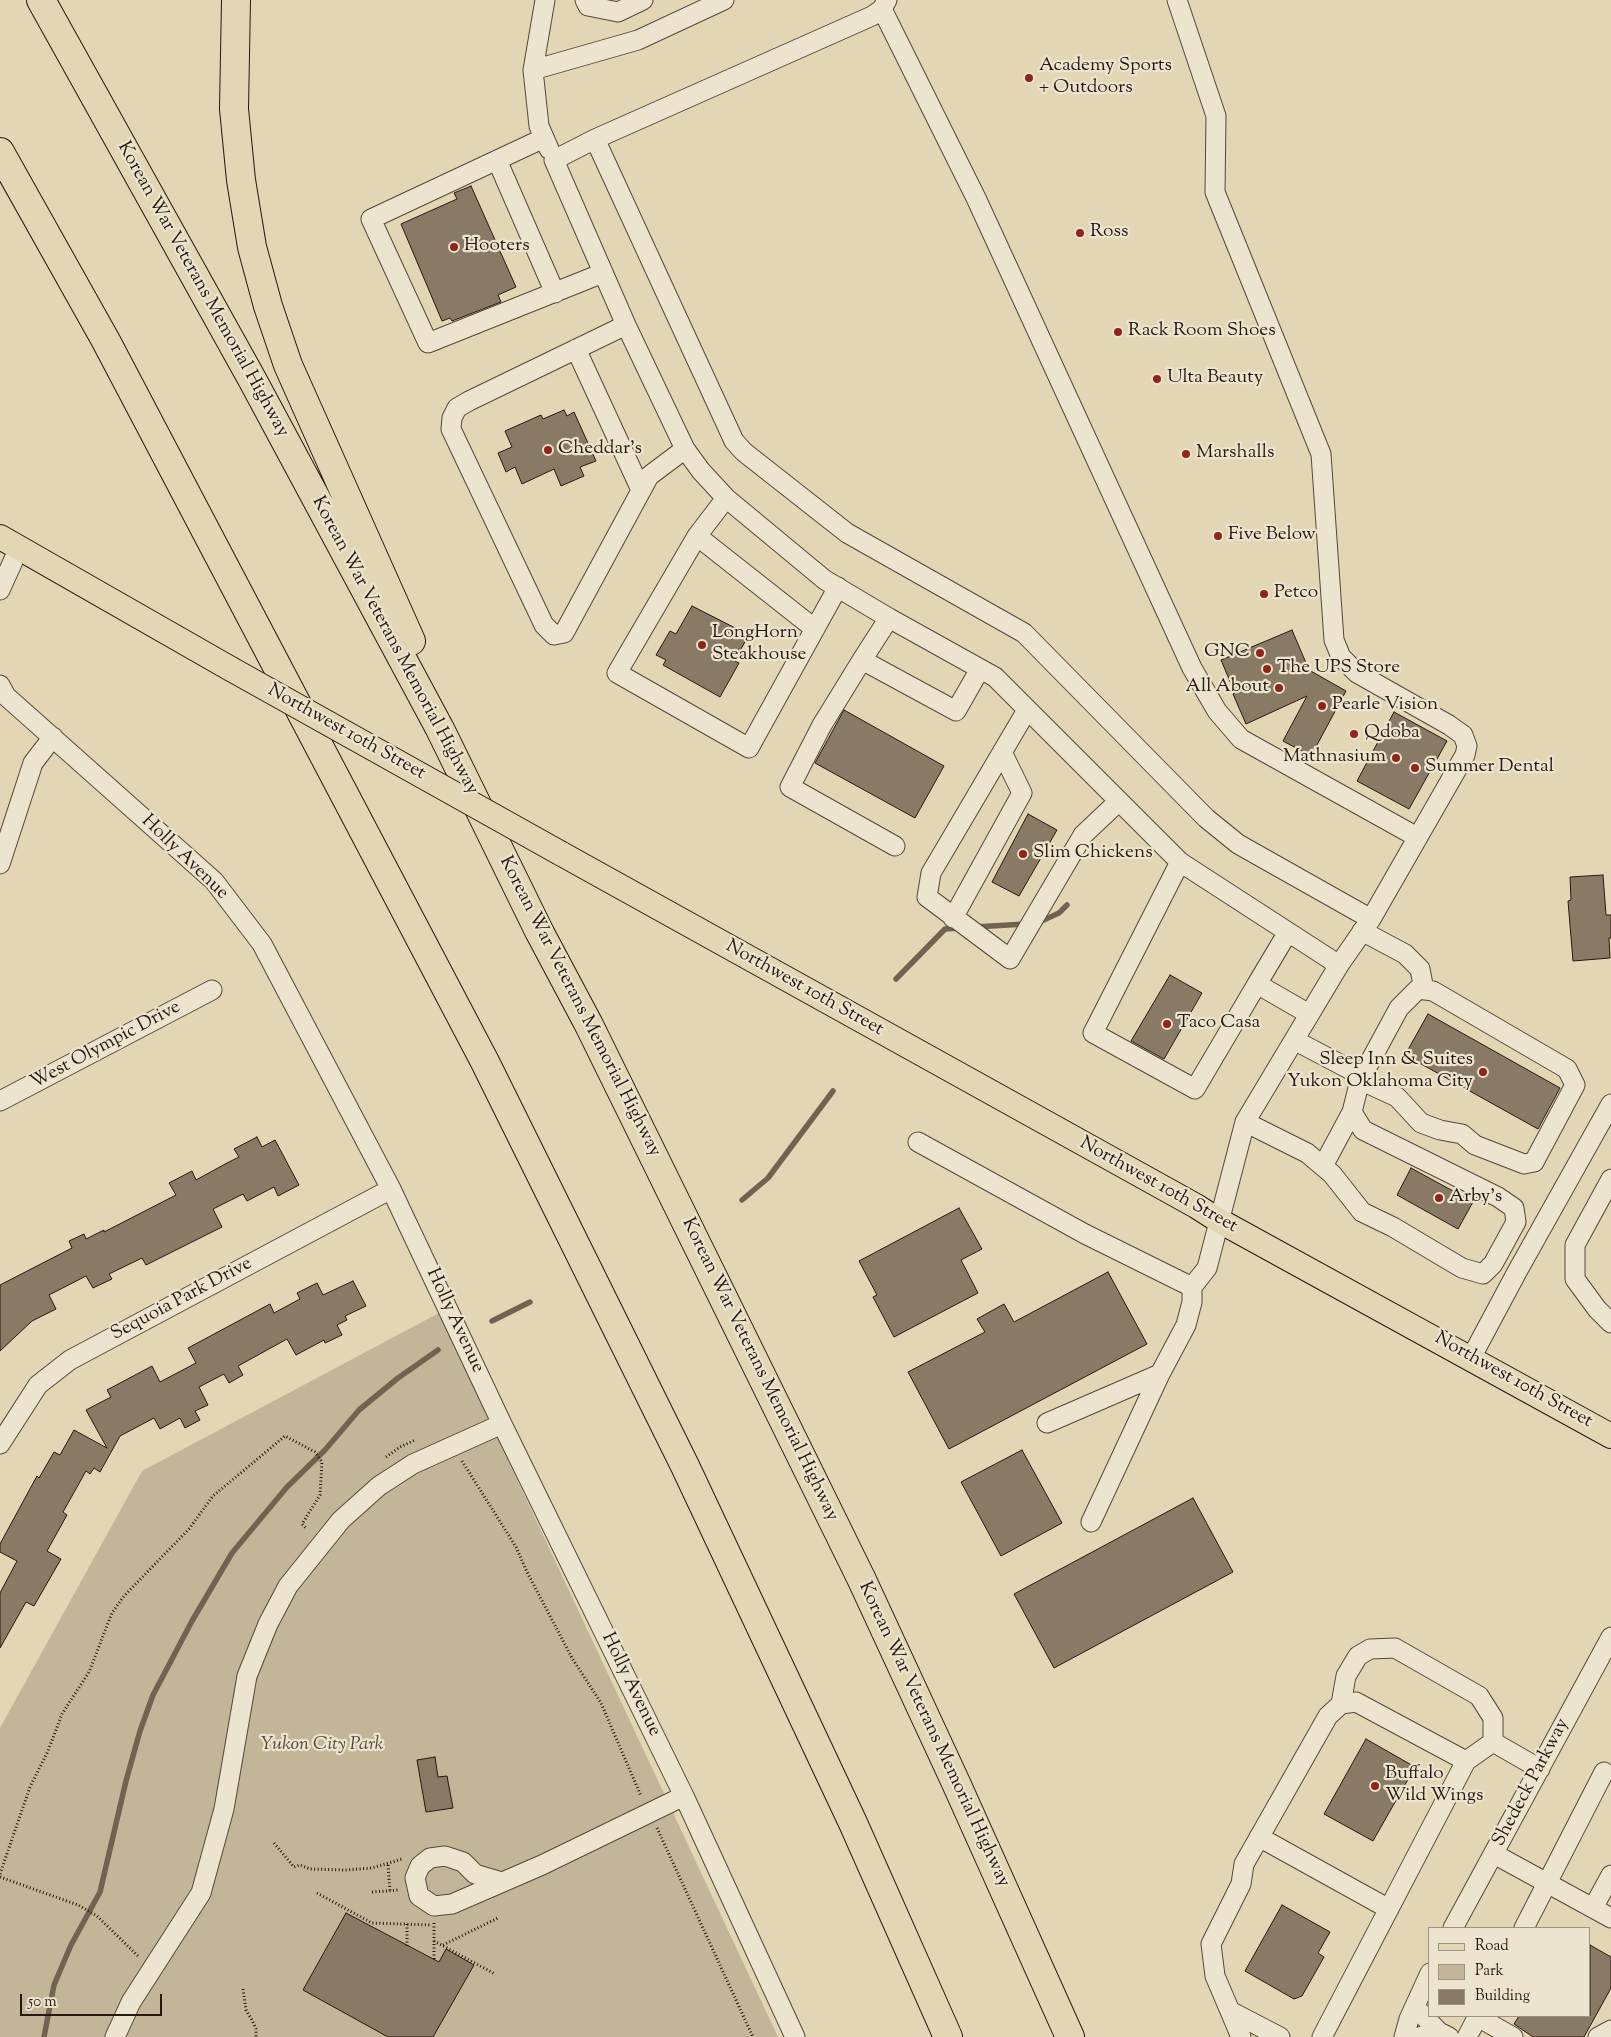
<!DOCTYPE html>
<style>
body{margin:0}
#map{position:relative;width:1611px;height:2037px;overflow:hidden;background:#e2d6b4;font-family:"Sorts Mill Goudy",serif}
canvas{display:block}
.legend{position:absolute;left:1428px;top:1927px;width:162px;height:90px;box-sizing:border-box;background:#ece4ce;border:1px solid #9e9282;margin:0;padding:6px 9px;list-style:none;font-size:15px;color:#29170f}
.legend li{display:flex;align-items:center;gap:10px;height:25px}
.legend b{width:25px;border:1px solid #9e9282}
.scale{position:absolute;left:20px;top:1994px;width:142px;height:22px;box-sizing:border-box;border:2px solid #29170f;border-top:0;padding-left:6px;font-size:15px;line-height:18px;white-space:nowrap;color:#29170f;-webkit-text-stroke:4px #ece4ce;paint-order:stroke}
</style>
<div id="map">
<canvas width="1611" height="2037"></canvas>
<ul class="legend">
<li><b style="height:6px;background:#e2d6b4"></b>Road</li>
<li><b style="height:14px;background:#c3b698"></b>Park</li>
<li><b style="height:14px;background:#897a65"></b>Building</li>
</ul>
<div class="scale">50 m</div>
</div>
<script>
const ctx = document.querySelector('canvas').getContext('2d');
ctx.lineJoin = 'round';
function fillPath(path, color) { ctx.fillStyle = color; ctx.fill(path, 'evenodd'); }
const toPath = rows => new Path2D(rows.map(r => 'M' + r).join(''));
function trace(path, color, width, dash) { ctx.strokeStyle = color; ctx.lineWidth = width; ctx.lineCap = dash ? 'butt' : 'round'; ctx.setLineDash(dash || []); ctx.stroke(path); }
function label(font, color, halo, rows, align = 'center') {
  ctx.font = font + ' "Sorts Mill Goudy",serif'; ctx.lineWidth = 4.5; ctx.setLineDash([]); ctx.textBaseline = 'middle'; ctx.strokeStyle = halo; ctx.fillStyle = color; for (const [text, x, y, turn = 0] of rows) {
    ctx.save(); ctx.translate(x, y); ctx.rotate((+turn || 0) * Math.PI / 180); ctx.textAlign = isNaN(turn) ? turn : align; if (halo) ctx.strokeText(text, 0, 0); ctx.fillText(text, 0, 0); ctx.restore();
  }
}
fillPath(toPath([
 [439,1313,778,2037,0,2037,0,1728,142,1471]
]), '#c3b698');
trace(toPath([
 [1037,923,1059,913,1067,905],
 [975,927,1025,924],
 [896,979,945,929,960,928],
 [742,1200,768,1178,833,1091],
 [492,1321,530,1302],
 [44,2037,54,1985,71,1945,100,1892,126,1781,140,1731,153,1695,192,1621,232,1553,287,1487,325,1450,359,1410,398,1378,438,1350]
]), '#726350', 5.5);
const building = toPath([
 [471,186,516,287,498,295,501,302,452,321,450,318,442,321,401,224,457,199,454,193,471,186],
 [564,410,567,416,574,412,596,461,580,467,584,476,561,486,554,469,522,484,515,467,506,472,498,453,512,447,505,431,541,415,543,419,564,410],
 [692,606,749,635,734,661,739,663,720,697,663,665,666,660,656,655,670,631,676,634,692,606],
 [1292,630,1309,670,1346,691,1311,756,1283,741,1307,696,1246,724,1233,694,1235,693,1221,660,1292,630],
 [844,710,944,766,915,818,815,763,844,710],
 [1394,712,1447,741,1409,809,1357,781,1394,712],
 [1028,814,1057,830,1019,896,992,882,1028,814],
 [1603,875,1606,915,1611,915,1611,938,1609,938,1610,958,1573,961,1568,901,1571,900,1570,877,1603,875],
 [1170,975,1202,993,1164,1059,1131,1041,1170,975],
 [1428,1014,1560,1088,1538,1129,1405,1055,1428,1014],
 [257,1137,262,1147,275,1140,299,1185,278,1196,274,1187,247,1201,243,1194,213,1209,222,1227,146,1265,142,1258,109,1274,112,1279,93,1288,86,1276,49,1295,56,1309,32,1321,0,1351,0,1285,72,1248,69,1241,84,1234,86,1239,104,1230,104,1232,176,1195,169,1183,192,1171,196,1180,227,1163,239,1157,234,1149,257,1137],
 [1411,1168,1473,1202,1458,1229,1397,1195,1411,1168],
 [959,1208,982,1249,961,1260,978,1293,894,1337,873,1297,877,1295,859,1261,959,1208],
 [1108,1272,1147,1344,949,1449,908,1372,985,1332,977,1319,1004,1304,1014,1322,1108,1272],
 [353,1281,366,1306,345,1316,347,1320,337,1325,342,1335,325,1343,324,1340,296,1355,287,1339,238,1366,243,1375,229,1383,224,1374,199,1387,208,1405,195,1411,200,1420,185,1428,180,1418,160,1429,154,1418,120,1436,100,1472,94,1468,90,1474,86,1471,63,1512,67,1515,47,1551,61,1559,34,1606,26,1602,0,1648,0,1593,17,1561,0,1552,0,1544,37,1476,39,1478,54,1452,60,1455,74,1430,107,1448,86,1410,111,1397,107,1390,152,1366,160,1382,196,1363,188,1348,270,1304,274,1313,300,1299,297,1293,317,1283,323,1295,353,1281],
 [1022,1450,1062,1523,1001,1556,961,1482,1022,1450],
 [1193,1498,1233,1572,1054,1668,1014,1594,1193,1498],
 [1366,1739,1415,1767,1373,1841,1324,1814,1366,1739],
 [435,1757,438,1777,447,1776,453,1808,426,1812,417,1760,435,1757],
 [1282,1905,1330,1932,1318,1953,1324,1957,1302,1996,1294,1999,1245,1971,1282,1905],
 [346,1913,439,1962,446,1949,474,1965,433,2037,388,2037,303,1990,346,1913],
 [1590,1945,1611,1957,1611,1988,1584,2037,1533,2037,1514,2024,1519,2016,1590,2016,1590,1945]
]);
fillPath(building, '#897a65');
trace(building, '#29170f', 1);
const minor = toPath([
 [545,0,533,70,539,126,549,149],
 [585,0,588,6,618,12,643,0],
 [887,0,882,9,872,16,595,139,554,160,626,325,685,449,701,471,726,498,825,580,889,618,995,677,1180,862,1339,965],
 [882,9,976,198,1192,668,1217,711,1241,739,1417,837],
 [533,70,638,40,724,0],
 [544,138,371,219,428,343,603,273],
 [595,139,734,441,744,452,847,533,1024,633,1206,818,1238,844,1371,919],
 [497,160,555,293],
 [626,325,469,401,457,408,452,418,451,429,544,625,554,635,564,633,649,476,685,449],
 [576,349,641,490],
 [726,498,697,536,617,673,749,748,838,587],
 [697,536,815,629],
 [0,590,19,548],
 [889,618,862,660,956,711,980,669],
 [862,660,822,725,790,787,895,846],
 [0,685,6,696,214,881,262,944,391,1189,502,1424,684,1796,795,2037],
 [1027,710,931,873,927,897,1010,959,1083,835,1119,801],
 [1180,862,1093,1033,1195,1089,1257,984],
 [0,864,33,763,53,737],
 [953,918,1022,793,1002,752],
 [1362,931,1405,954,1420,969,1424,990],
 [1288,932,1257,984,1309,1014],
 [1418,989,1433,991,1567,1069,1575,1085,1534,1162,1524,1164,1475,1145,1462,1134,1440,1130,1421,1123,1397,1097,1360,1080,1399,1008,1418,989],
 [0,1101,212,990],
 [1245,1122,1307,1153,1332,1174,1362,1212,1393,1227,1462,1268,1483,1274,1493,1264,1516,1222,1514,1208,1498,1197,1363,1130,1352,1112,1360,1080,1351,1070,1294,1040],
 [918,1142,1085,1234,1192,1287,1207,1268,1245,1122,1339,965,1371,919,1465,755,1467,746,1463,735,1449,725,1357,673,1341,657,1334,640,1321,454,1215,192,1216,116,1177,0],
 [1323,1166,1352,1112],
 [1611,1179,1575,1245,1575,1279,1597,1309,1611,1323],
 [1471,1358,1518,1270,1611,1104],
 [1047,1423,1160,1374,1186,1325,1192,1302,1192,1287],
 [0,1444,38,1385,70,1360,391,1189],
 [1091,1522,1160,1374],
 [1341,1704,1346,1676,1358,1656,1370,1649,1395,1648,1479,1696,1493,1718,1493,1742],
 [1259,1837,1389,1909],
 [1494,1854,1611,1918],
 [502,1882,475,1874,463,1862,445,1856,430,1858,420,1866,415,1878,419,1896,434,1906,452,1904,542,1865,684,1796],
 [1593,1908,1611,1875],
 [1453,1928,1611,1637],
 [1524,1928,1604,1772],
 [1415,2007,1439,2032,1449,2037],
 [1230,2011,1280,2037],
 [1478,2017,1513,2037],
 [115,2037,131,2002,201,1893,224,1809,247,1676,268,1624,288,1586,341,1520,379,1486,413,1464,502,1424],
 [1241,2037,1215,1976,1211,1944,1241,1884,1244,1864,1328,1716,1341,1704,1356,1702,1466,1761],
 [1322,2037,1466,1761,1493,1742,1540,1769],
 [1404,2037,1409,2019,1430,1973],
 [1419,2037,1439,2032],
 [1467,2037,1478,2016],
 [1598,2037,1611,2030]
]);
const major = toPath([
 [0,537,231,669],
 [560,853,1196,1206,1218,1220,1611,1436]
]);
const highway = toPath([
 [41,0,252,379,440,729,539,931,589,1025,861,1578,956,1783,1070,2037],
 [236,0,234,109,241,180,252,247,268,306,288,365,411,641],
 [0,152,106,341,485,1062,685,1466,853,1823,948,2037]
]);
trace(minor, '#574738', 21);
trace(major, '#29170f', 26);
trace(highway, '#29170f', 30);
trace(toPath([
 [386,1457,400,1447,415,1440],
 [462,1461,516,1547,527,1572,572,1658,601,1703,641,1796],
 [657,1828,753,2037],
 [274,1843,294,1867,300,1865,310,1869,345,1870,372,1868,402,1859],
 [388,1865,390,1891],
 [0,1874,30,1787,48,1751,62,1714,89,1672,112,1613,124,1596,189,1529,213,1496,285,1436,315,1452,322,1462,320,1495,302,1524,307,1529],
 [0,1877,78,1905,97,1916,138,1956],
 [372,1892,399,1890],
 [317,1893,372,1923,431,1925],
 [407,1924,407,1947],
 [434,1941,495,1974],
 [443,1945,498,1918],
 [434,1959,434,1922],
 [243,1989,246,2010,252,2020,256,2029,256,2037]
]), '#29170f', 3, [1, 2.5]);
trace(minor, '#ece4ce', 19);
trace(major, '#e2d6b4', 24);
trace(highway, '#e2d6b4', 28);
const majorBridge = toPath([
 [231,669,560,853]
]);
trace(majorBridge, '#29170f', 26, []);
trace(majorBridge, '#e2d6b4', 24);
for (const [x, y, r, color] of [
 [1029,78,5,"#8f2418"],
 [1080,233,5,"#8f2418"],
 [454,247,5,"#8f2418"],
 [1118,332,5,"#8f2418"],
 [1157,379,5,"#8f2418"],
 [548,450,5,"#8f2418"],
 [1186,454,5,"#8f2418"],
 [1218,536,5,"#8f2418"],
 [1264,594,5,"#8f2418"],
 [702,645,5,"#8f2418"],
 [1260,653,5,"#8f2418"],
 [1267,669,5,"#8f2418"],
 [1279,688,5,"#8f2418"],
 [1322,706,5,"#8f2418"],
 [1354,734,5,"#8f2418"],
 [1396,758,5,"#8f2418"],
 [1415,768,5,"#8f2418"],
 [1023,854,5,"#8f2418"],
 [1167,1024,5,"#8f2418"],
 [1483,1072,5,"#8f2418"],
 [1439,1198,5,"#8f2418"],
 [1375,1786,5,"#8f2418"]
]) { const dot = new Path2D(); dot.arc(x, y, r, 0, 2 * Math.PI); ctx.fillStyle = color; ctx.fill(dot); trace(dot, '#ece4ce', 2); }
label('19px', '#29170f', '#ece4ce', [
 ["Academy Sports",1039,67],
 ["+ Outdoors",1039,89],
 ["Ross",1090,233],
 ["Hooters",464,247],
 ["Rack Room Shoes",1128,332],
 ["Ulta Beauty",1167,379],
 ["Cheddar's",558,450],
 ["Marshalls",1196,454],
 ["Five Below",1228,536],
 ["Petco",1274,594],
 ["LongHorn",712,634],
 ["Steakhouse",712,656],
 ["GNC",1250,653,"right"],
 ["The UPS Store",1277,669],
 ["All About",1269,688,"right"],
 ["Pearle Vision",1332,706],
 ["Qdoba",1364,734],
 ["Mathnasium",1386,758,"right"],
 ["Summer Dental",1425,768],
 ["Slim Chickens",1033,854],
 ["Taco Casa",1177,1024],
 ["Sleep Inn & Suites",1473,1061,"right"],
 ["Yukon Oklahoma City",1473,1083,"right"],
 ["Arby's",1449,1198],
 ["Buffalo",1385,1775],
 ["Wild Wings",1385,1797]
], 'left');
label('19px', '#29170f', '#ece4ce', [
 ["Korean War Veterans Memorial Highway",202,290,61],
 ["Korean War Veterans Memorial Highway",394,646,62],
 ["Northwest 10th Street",346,733,29],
 ["Holly Avenue",184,858,44],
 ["Northwest 10th Street",804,989,29],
 ["Korean War Veterans Memorial Highway",579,1007,63],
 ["West Olympic Drive",106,1046,-28],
 ["Northwest 10th Street",1158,1186,29],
 ["Sequoia Park Drive",182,1300,-28],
 ["Holly Avenue",454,1321,65],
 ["Korean War Veterans Memorial Highway",759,1370,64],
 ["Northwest 10th Street",1513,1381,29],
 ["Holly Avenue",630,1685,64],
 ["Korean War Veterans Memorial Highway",933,1735,65],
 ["Shedeck Parkway",1532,1783,-62]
]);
label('italic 19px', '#574738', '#ece4ce', [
 ["Yukon City Park",322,1746]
]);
</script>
